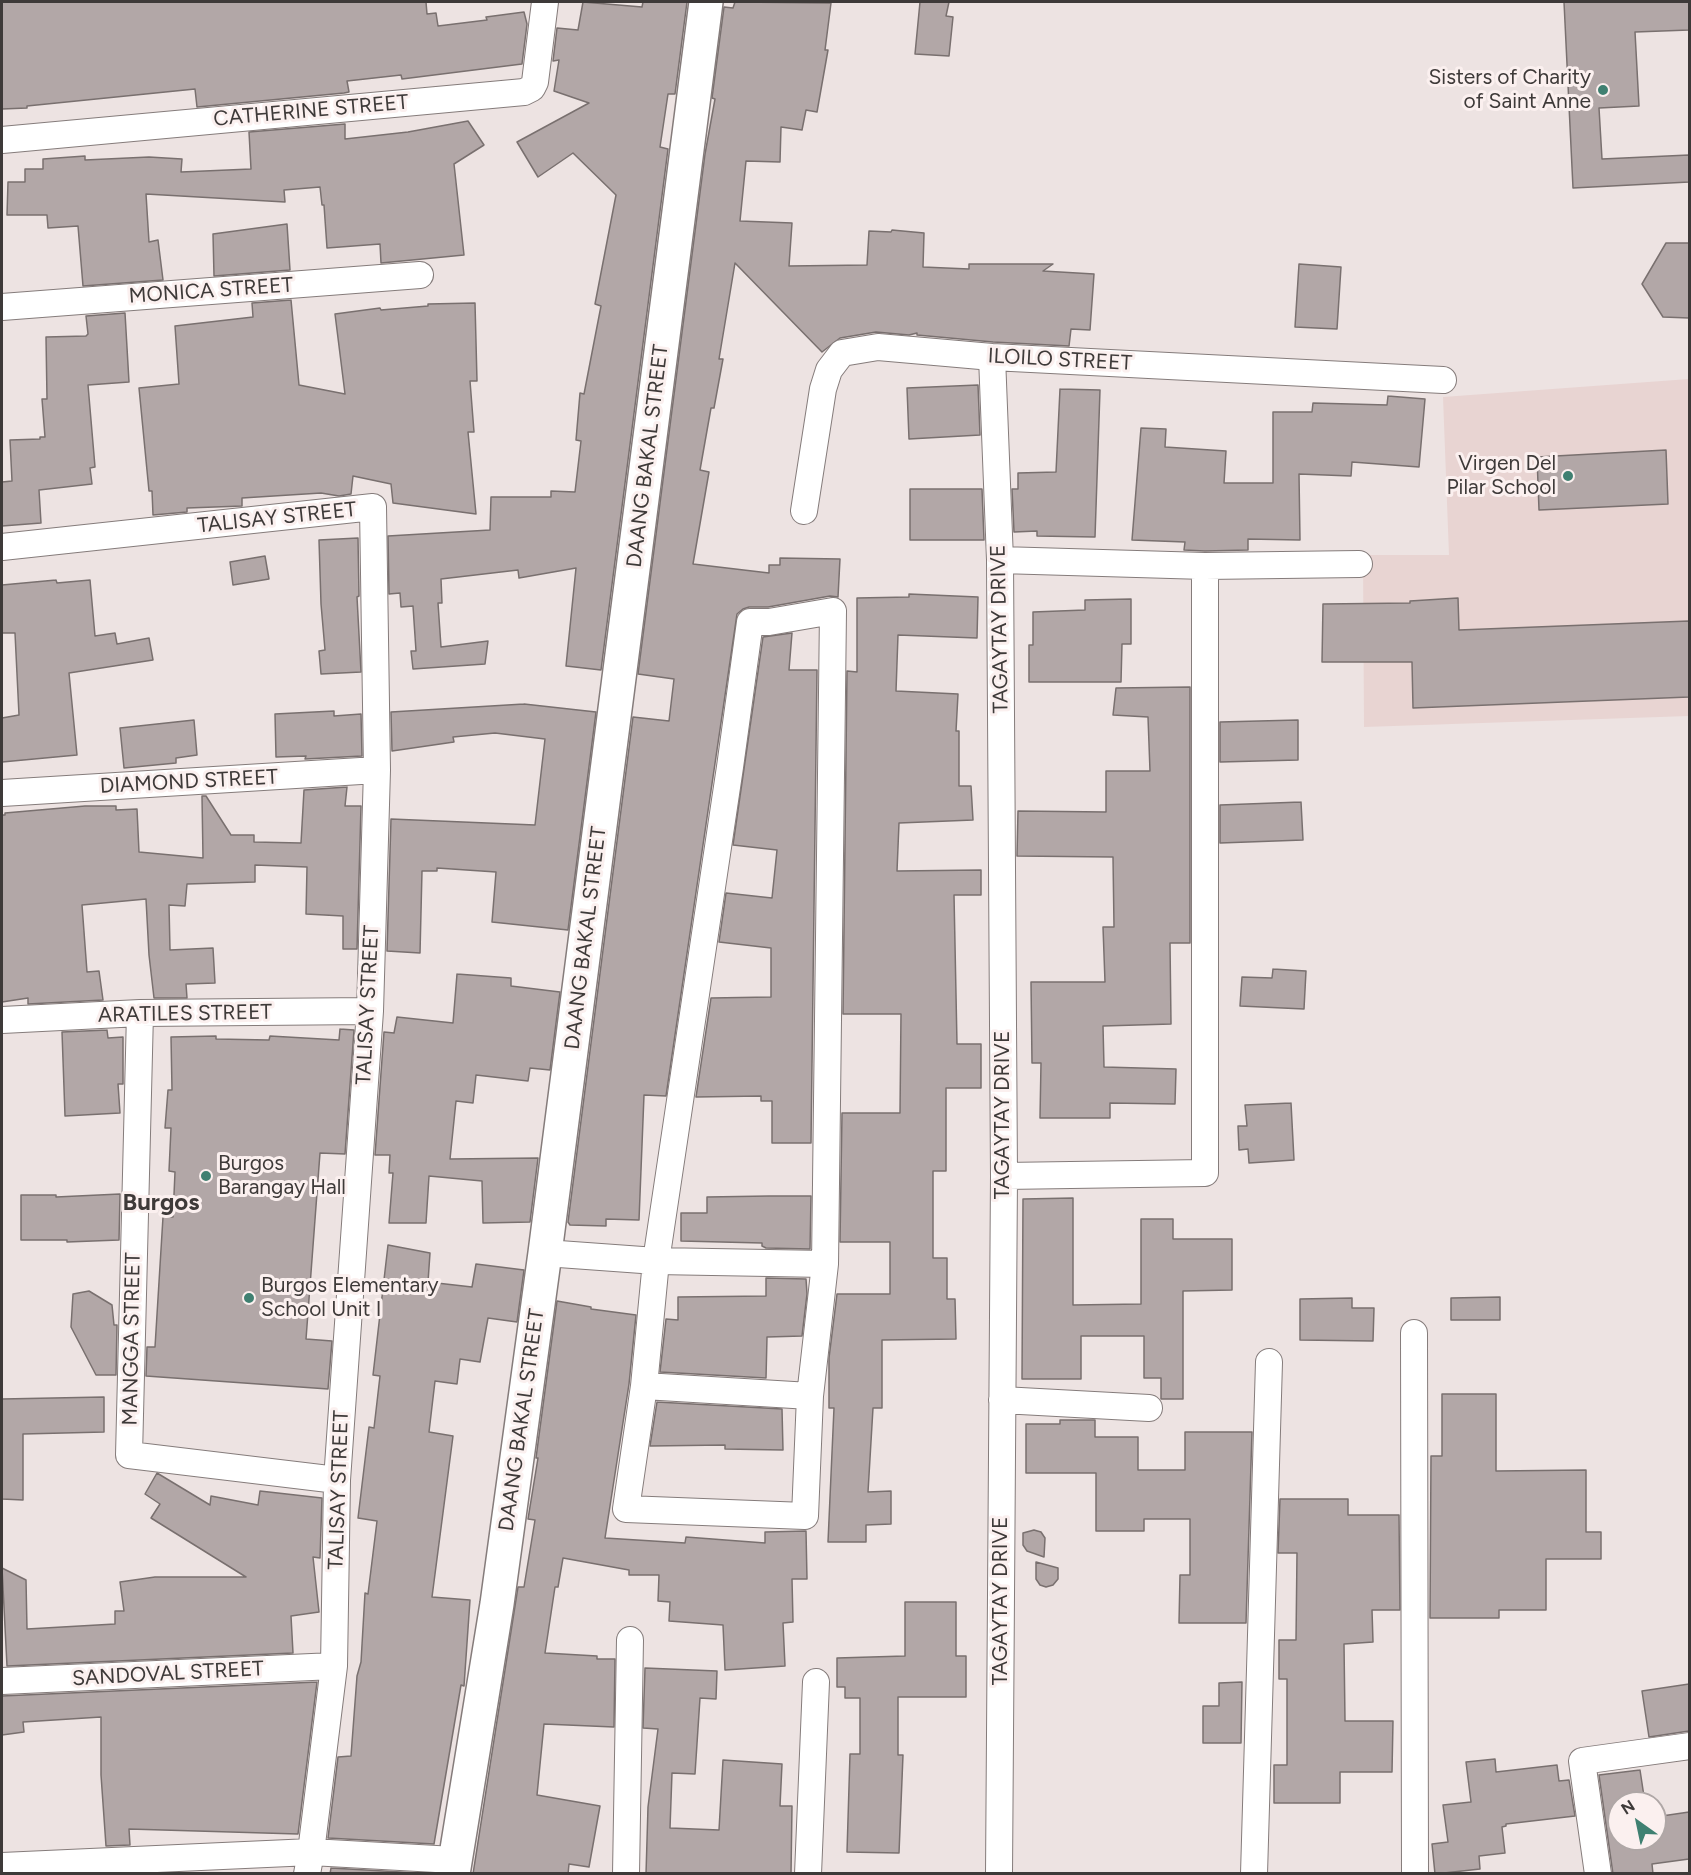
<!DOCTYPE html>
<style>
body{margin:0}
#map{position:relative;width:1691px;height:1875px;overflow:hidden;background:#ede3e2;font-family:Figtree,sans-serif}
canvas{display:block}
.frame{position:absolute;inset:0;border:3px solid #3e3a39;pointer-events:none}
.north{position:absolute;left:1607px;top:1791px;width:60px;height:60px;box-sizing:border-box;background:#fbf0ef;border:2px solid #afa7a6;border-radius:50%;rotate:327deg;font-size:16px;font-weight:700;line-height:24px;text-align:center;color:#3e3a39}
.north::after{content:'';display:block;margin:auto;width:21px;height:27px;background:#3f8071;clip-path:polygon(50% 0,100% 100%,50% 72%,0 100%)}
</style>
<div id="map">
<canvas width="1691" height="1875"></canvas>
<div class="frame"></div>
<div class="north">N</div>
</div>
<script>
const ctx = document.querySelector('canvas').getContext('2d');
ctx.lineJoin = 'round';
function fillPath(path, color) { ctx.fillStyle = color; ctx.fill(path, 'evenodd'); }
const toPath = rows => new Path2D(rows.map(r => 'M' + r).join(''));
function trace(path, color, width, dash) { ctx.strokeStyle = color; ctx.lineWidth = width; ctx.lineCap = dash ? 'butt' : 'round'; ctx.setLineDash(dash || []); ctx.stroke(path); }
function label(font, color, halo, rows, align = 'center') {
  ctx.font = font + ' Figtree,sans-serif'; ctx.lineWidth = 6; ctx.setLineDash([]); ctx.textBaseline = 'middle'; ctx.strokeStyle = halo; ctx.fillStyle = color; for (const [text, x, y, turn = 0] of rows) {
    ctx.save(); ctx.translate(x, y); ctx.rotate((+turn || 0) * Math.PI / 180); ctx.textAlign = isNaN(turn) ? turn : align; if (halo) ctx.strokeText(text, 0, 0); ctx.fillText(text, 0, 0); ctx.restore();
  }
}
fillPath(toPath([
 [1689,379,1689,716,1364,727,1363,555,1449,555,1443,397]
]), '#e8d4d2');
const building = toPath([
 [2,2,426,2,427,14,436,13,438,26,487,20,486,17,524,12,527,24,522,64,402,79,401,75,347,81,349,92,344,93,197,107,195,89,27,106,27,108,2,109,2,2],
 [583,2,642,7,643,2,687,2,675,94,668,94,660,147,668,149,601,670,566,666,576,568,519,578,518,570,441,579,442,603,438,603,441,647,488,641,485,664,413,669,411,651,416,651,413,606,401,607,400,593,389,594,388,536,490,530,491,497,551,497,551,491,575,492,581,441,576,440,580,393,584,394,601,306,595,304,616,195,573,153,538,177,517,142,589,103,554,91,559,60,553,61,557,28,578,30,583,2],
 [735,2,831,3,825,50,828,50,817,112,806,110,802,130,781,127,780,162,746,161,740,221,792,223,789,266,867,265,869,231,891,232,892,230,924,233,923,267,969,269,969,264,1053,264,1043,271,1094,274,1090,330,1071,329,1069,346,993,342,917,335,917,333,909,335,876,332,840,338,822,352,735,263,719,359,723,359,714,408,711,408,700,470,709,472,693,564,769,573,769,565,780,565,780,558,840,559,838,597,830,596,768,607,749,607,743,609,737,614,666,1096,644,1095,639,1220,606,1219,606,1226,570,1225,568,1222,633,717,669,721,674,679,638,674,705,154,715,99,712,98,724,7,733,8,735,2],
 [920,2,949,2,946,16,953,17,949,56,915,54,920,2],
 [1564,2,1689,2,1689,30,1635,32,1639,106,1599,108,1602,159,1689,155,1689,182,1573,188,1564,2],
 [468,121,484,145,454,164,464,255,381,263,380,244,327,248,324,205,322,205,320,187,284,190,285,202,146,194,149,242,158,240,163,280,83,286,78,226,48,228,47,215,7,215,8,182,25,182,25,169,43,169,43,159,85,156,85,160,149,157,182,159,181,172,251,169,249,132,345,124,345,139,408,132,468,121],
 [287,224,290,270,214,276,213,234,287,224],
 [1666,243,1689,243,1689,318,1663,317,1642,284,1666,243],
 [1299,264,1341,267,1337,329,1295,327,1299,264],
 [291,300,299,385,345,394,335,314,380,308,381,310,428,306,428,304,475,303,477,381,470,381,474,432,468,432,476,514,393,503,391,484,353,476,351,494,339,496,321,493,242,498,242,506,187,508,187,512,153,515,152,491,149,491,139,388,179,384,175,326,253,317,252,303,291,300],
 [125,313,129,382,88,385,95,467,90,468,92,484,39,490,41,523,2,526,2,482,12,481,10,440,40,439,40,437,45,437,42,399,47,399,46,337,86,336,88,334,86,316,125,313],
 [978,385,980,435,909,439,907,388,978,385],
 [1060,389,1100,390,1095,537,1037,536,1037,531,1014,532,1012,489,1018,489,1018,473,1056,472,1060,389],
 [1388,396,1425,399,1419,467,1352,462,1351,476,1299,474,1300,540,1248,539,1248,550,1205,551,1184,550,1185,542,1132,540,1141,428,1166,429,1165,447,1226,451,1224,483,1273,483,1273,412,1312,412,1313,403,1387,405,1388,396],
 [1666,450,1668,504,1539,510,1537,457,1666,450],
 [910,489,982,489,984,540,910,540,910,489],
 [358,538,359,596,357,597,361,672,321,674,319,651,325,650,321,604,319,540,358,538],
 [265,556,269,579,233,585,230,562,265,556],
 [56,580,57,583,90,580,95,636,115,633,117,644,149,638,153,660,69,673,77,755,2,762,2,718,19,715,15,633,2,633,2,585,56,580],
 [909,594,978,597,977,638,898,635,896,691,958,694,956,731,959,731,959,786,971,786,973,820,899,823,897,871,981,870,981,895,954,895,957,1044,981,1044,981,1088,946,1088,946,1171,933,1171,933,1258,947,1258,947,1299,955,1299,956,1339,882,1340,882,1408,873,1408,868,1492,891,1491,891,1524,866,1525,866,1542,828,1542,834,1408,829,1408,829,1358,837,1294,890,1294,890,1242,840,1242,842,1113,900,1113,901,1014,843,1014,847,671,857,672,857,598,909,597,909,594],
 [1458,598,1459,630,1689,621,1689,697,1413,708,1412,662,1322,662,1323,604,1410,603,1410,601,1458,598],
 [1131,599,1131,644,1122,644,1121,682,1029,682,1029,645,1033,645,1033,612,1085,610,1085,600,1131,599],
 [792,633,789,670,817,670,811,1143,772,1143,772,1101,761,1101,761,1096,696,1097,711,998,771,997,771,948,719,942,726,893,772,898,777,850,733,845,763,637,792,633],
 [1190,687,1190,943,1170,943,1171,1024,1103,1026,1104,1067,1176,1069,1175,1104,1110,1103,1110,1118,1040,1118,1041,1063,1032,1063,1031,982,1105,982,1103,927,1114,927,1113,857,1017,856,1018,811,1106,812,1106,771,1150,771,1148,717,1113,715,1116,688,1190,687],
 [524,704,596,712,568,930,492,922,496,872,437,868,437,871,422,871,420,953,387,951,391,819,535,825,545,739,495,733,453,737,454,742,392,751,391,712,524,704],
 [334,711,334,716,361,714,362,756,305,759,306,756,276,757,275,714,334,711],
 [194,720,197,755,176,758,176,763,124,768,120,728,194,720],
 [1298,720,1298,760,1220,762,1220,722,1298,720],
 [347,787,345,806,361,806,357,949,343,949,343,916,306,914,307,867,255,865,255,882,187,884,185,906,169,905,170,950,213,948,215,983,186,984,187,998,154,998,149,955,146,899,82,905,87,972,99,971,103,1000,28,1004,28,998,2,1002,2,815,5,815,5,813,85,806,116,806,116,810,137,809,139,852,203,858,202,796,206,796,231,835,254,835,254,842,301,843,304,790,347,787],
 [1301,802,1303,840,1220,843,1220,805,1301,802],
 [1273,969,1306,971,1304,1009,1240,1006,1242,977,1272,978,1273,969],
 [457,974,511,978,511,986,560,992,550,1070,530,1068,528,1081,476,1075,473,1103,456,1101,450,1159,538,1158,530,1222,483,1223,482,1181,429,1176,426,1223,389,1223,393,1173,389,1173,390,1155,375,1155,384,1032,394,1033,397,1017,453,1023,457,974],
 [340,1029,354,1030,345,1154,320,1153,306,1339,332,1341,328,1389,146,1376,147,1347,155,1347,163,1217,173,1217,175,1172,169,1171,171,1128,165,1128,168,1090,172,1090,171,1037,216,1036,216,1039,269,1040,270,1036,339,1040,340,1029],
 [107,1030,108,1038,123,1037,123,1084,118,1084,120,1113,65,1116,62,1032,107,1030],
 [1291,1103,1294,1160,1249,1163,1248,1149,1239,1150,1238,1126,1247,1126,1245,1105,1291,1103],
 [120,1194,119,1240,67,1242,67,1240,21,1240,21,1195,56,1195,56,1197,120,1194],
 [769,1196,811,1196,810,1249,766,1248,762,1246,762,1243,681,1241,681,1213,707,1213,707,1197,769,1196],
 [1073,1198,1073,1305,1141,1304,1141,1219,1173,1219,1173,1239,1232,1239,1232,1290,1183,1291,1183,1399,1161,1399,1161,1378,1144,1378,1144,1336,1081,1336,1081,1379,1022,1379,1023,1199,1073,1198],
 [388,1245,430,1253,428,1282,472,1287,476,1264,524,1270,517,1322,488,1318,480,1362,460,1359,457,1384,435,1381,429,1432,453,1436,432,1597,470,1600,464,1686,461,1685,434,1844,328,1838,338,1757,351,1756,357,1676,361,1662,365,1593,368,1594,377,1521,358,1518,369,1427,374,1428,380,1376,373,1375,388,1245],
 [766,1278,806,1279,807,1294,802,1336,767,1337,766,1378,660,1372,666,1319,678,1320,678,1297,766,1296,766,1278],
 [89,1291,112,1305,114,1325,117,1325,116,1375,96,1375,71,1327,73,1294,89,1291],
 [1500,1297,1500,1320,1451,1320,1451,1298,1500,1297],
 [1352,1298,1352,1308,1374,1308,1373,1341,1300,1340,1300,1299,1352,1298],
 [557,1301,591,1307,591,1309,636,1315,629,1384,605,1538,685,1543,686,1537,765,1543,765,1532,806,1531,807,1579,792,1579,793,1622,783,1623,785,1666,725,1670,723,1625,669,1621,670,1602,658,1601,659,1575,629,1575,629,1570,563,1558,558,1587,555,1587,545,1653,597,1656,597,1659,615,1659,614,1727,544,1724,537,1795,600,1806,589,1867,569,1864,568,1874,473,1874,518,1587,524,1587,535,1520,528,1519,538,1458,536,1458,557,1301],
 [1442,1394,1496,1394,1496,1471,1586,1470,1586,1532,1601,1532,1601,1559,1546,1559,1546,1610,1499,1610,1499,1618,1430,1618,1431,1456,1442,1456,1442,1394],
 [104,1397,104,1432,23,1434,23,1500,2,1499,2,1399,104,1397],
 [657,1402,782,1409,783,1450,725,1449,725,1445,650,1446,657,1402],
 [1060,1420,1095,1420,1095,1437,1138,1437,1138,1470,1185,1470,1185,1432,1252,1432,1246,1623,1179,1623,1180,1575,1190,1575,1190,1519,1144,1519,1144,1531,1096,1531,1096,1473,1026,1473,1026,1424,1060,1424,1060,1420],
 [157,1473,210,1505,211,1496,258,1505,260,1491,322,1498,320,1558,313,1557,319,1612,291,1616,293,1653,7,1666,2,1568,26,1580,27,1629,115,1624,115,1611,124,1611,120,1582,155,1577,246,1577,151,1518,160,1504,145,1494,157,1473],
 [1280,1499,1348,1499,1348,1515,1399,1515,1400,1610,1372,1610,1373,1642,1344,1644,1345,1721,1393,1721,1392,1772,1340,1772,1340,1803,1274,1803,1274,1765,1287,1765,1287,1679,1279,1679,1279,1640,1296,1640,1297,1553,1278,1553,1280,1499],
 [1034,1530,1041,1532,1045,1538,1044,1557,1027,1551,1023,1545,1023,1533,1034,1530],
 [1036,1562,1058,1568,1058,1579,1053,1585,1046,1587,1040,1585,1036,1579,1036,1562],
 [905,1602,956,1602,956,1656,966,1656,966,1697,898,1697,898,1755,903,1755,899,1853,847,1852,850,1754,860,1754,860,1698,845,1698,845,1687,837,1687,837,1658,905,1656,905,1602],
 [645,1668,717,1671,716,1699,700,1698,695,1774,672,1773,670,1828,719,1830,723,1760,782,1764,780,1806,792,1806,791,1874,646,1874,648,1807,658,1729,643,1728,645,1668],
 [317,1682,298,1834,129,1829,130,1845,106,1846,101,1775,101,1717,23,1722,24,1732,2,1735,2,1696,317,1682],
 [1242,1682,1241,1743,1203,1743,1203,1706,1219,1706,1219,1683,1242,1682],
 [1689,1684,1689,1731,1649,1737,1642,1691,1689,1684],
 [1495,1759,1496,1772,1557,1765,1559,1781,1569,1780,1575,1816,1506,1824,1506,1826,1502,1827,1505,1853,1479,1856,1480,1869,1435,1874,1432,1844,1448,1842,1443,1805,1471,1802,1466,1762,1495,1759],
 [1640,1770,1645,1803,1619,1803,1619,1839,1655,1839,1655,1817,1689,1812,1689,1859,1652,1864,1653,1874,1613,1874,1599,1775,1640,1770],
 [331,1868,418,1873,418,1874,330,1874,331,1868]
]);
fillPath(building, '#b2a7a7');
trace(building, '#79706f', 1.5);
const street = toPath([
 [2,140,524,92,532,88,535,82,545,2],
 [2,307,420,275],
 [992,357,1000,560,1004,1176,999,1874],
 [804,511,823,389,829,370,842,353,878,347,992,357,1443,380],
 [2,547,373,507,377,770,370,1011,337,1480,334,1666,311,1852,307,1874],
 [1000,560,1205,566,1359,564],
 [833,611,825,1264,810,1396,805,1516,626,1509,644,1386,656,1261,730,767,750,622,769,622,833,611],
 [2,793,377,770],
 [140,1013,129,1455,337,1480],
 [2,1020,140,1013,370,1011],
 [1004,1176,1205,1173,1205,566],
 [545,1253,656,1261,825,1264],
 [1414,1333,1415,1874],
 [644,1386,810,1396],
 [1002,1400,1149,1408],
 [2,1681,334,1666],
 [2,1866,311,1852,454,1860],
 [626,1874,630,1640],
 [808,1874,816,1682],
 [1254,1874,1269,1362],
 [1598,1874,1582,1761,1690,1746]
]);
const secondary = toPath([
 [453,1874,497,1604,545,1253,706,2]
]);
trace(street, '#857c7b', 28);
trace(secondary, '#857c7b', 36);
trace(street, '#fff', 26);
trace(secondary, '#fff', 33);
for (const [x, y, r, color] of [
 [1603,90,6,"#3f8071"],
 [1568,476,6,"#3f8071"],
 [206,1176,6,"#3f8071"],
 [249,1298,6,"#3f8071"]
]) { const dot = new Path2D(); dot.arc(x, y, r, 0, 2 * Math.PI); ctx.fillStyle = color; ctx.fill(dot); trace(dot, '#fbf0ef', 2); }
label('21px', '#3e3a39', '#fbf0ef', [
 ["Sisters of Charity",1591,78],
 ["of Saint Anne",1591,102],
 ["Virgen Del",1556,464],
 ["Pilar School",1556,488],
 ["Burgos",218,1164,"left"],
 ["Barangay Hall",218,1188,"left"],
 ["Burgos Elementary",261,1286,"left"],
 ["School Unit I",261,1310,"left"]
], 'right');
label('21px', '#3e3a39', '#fbf0ef', [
 ["CATHERINE STREET",311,111,-5],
 ["MONICA STREET",211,291,-4],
 ["ILOILO STREET",1060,360,3],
 ["DAANG BAKAL STREET",648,456,-83],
 ["TALISAY STREET",277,518,-6],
 ["TAGAYTAY DRIVE",1000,629,-91],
 ["DIAMOND STREET",189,782,-3],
 ["DAANG BAKAL STREET",586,938,-83],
 ["TALISAY STREET",368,1005,-87],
 ["ARATILES STREET",185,1014,-1],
 ["TAGAYTAY DRIVE",1003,1115,-90],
 ["MANGGA STREET",132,1339,-89],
 ["DAANG BAKAL STREET",522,1420,-82],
 ["TALISAY STREET",339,1490,-88],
 ["TAGAYTAY DRIVE",1001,1601,-90],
 ["SANDOVAL STREET",168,1674,-3]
]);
label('bold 24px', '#3e3a39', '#fbf0ef', [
 ["Burgos",161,1203]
]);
</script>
